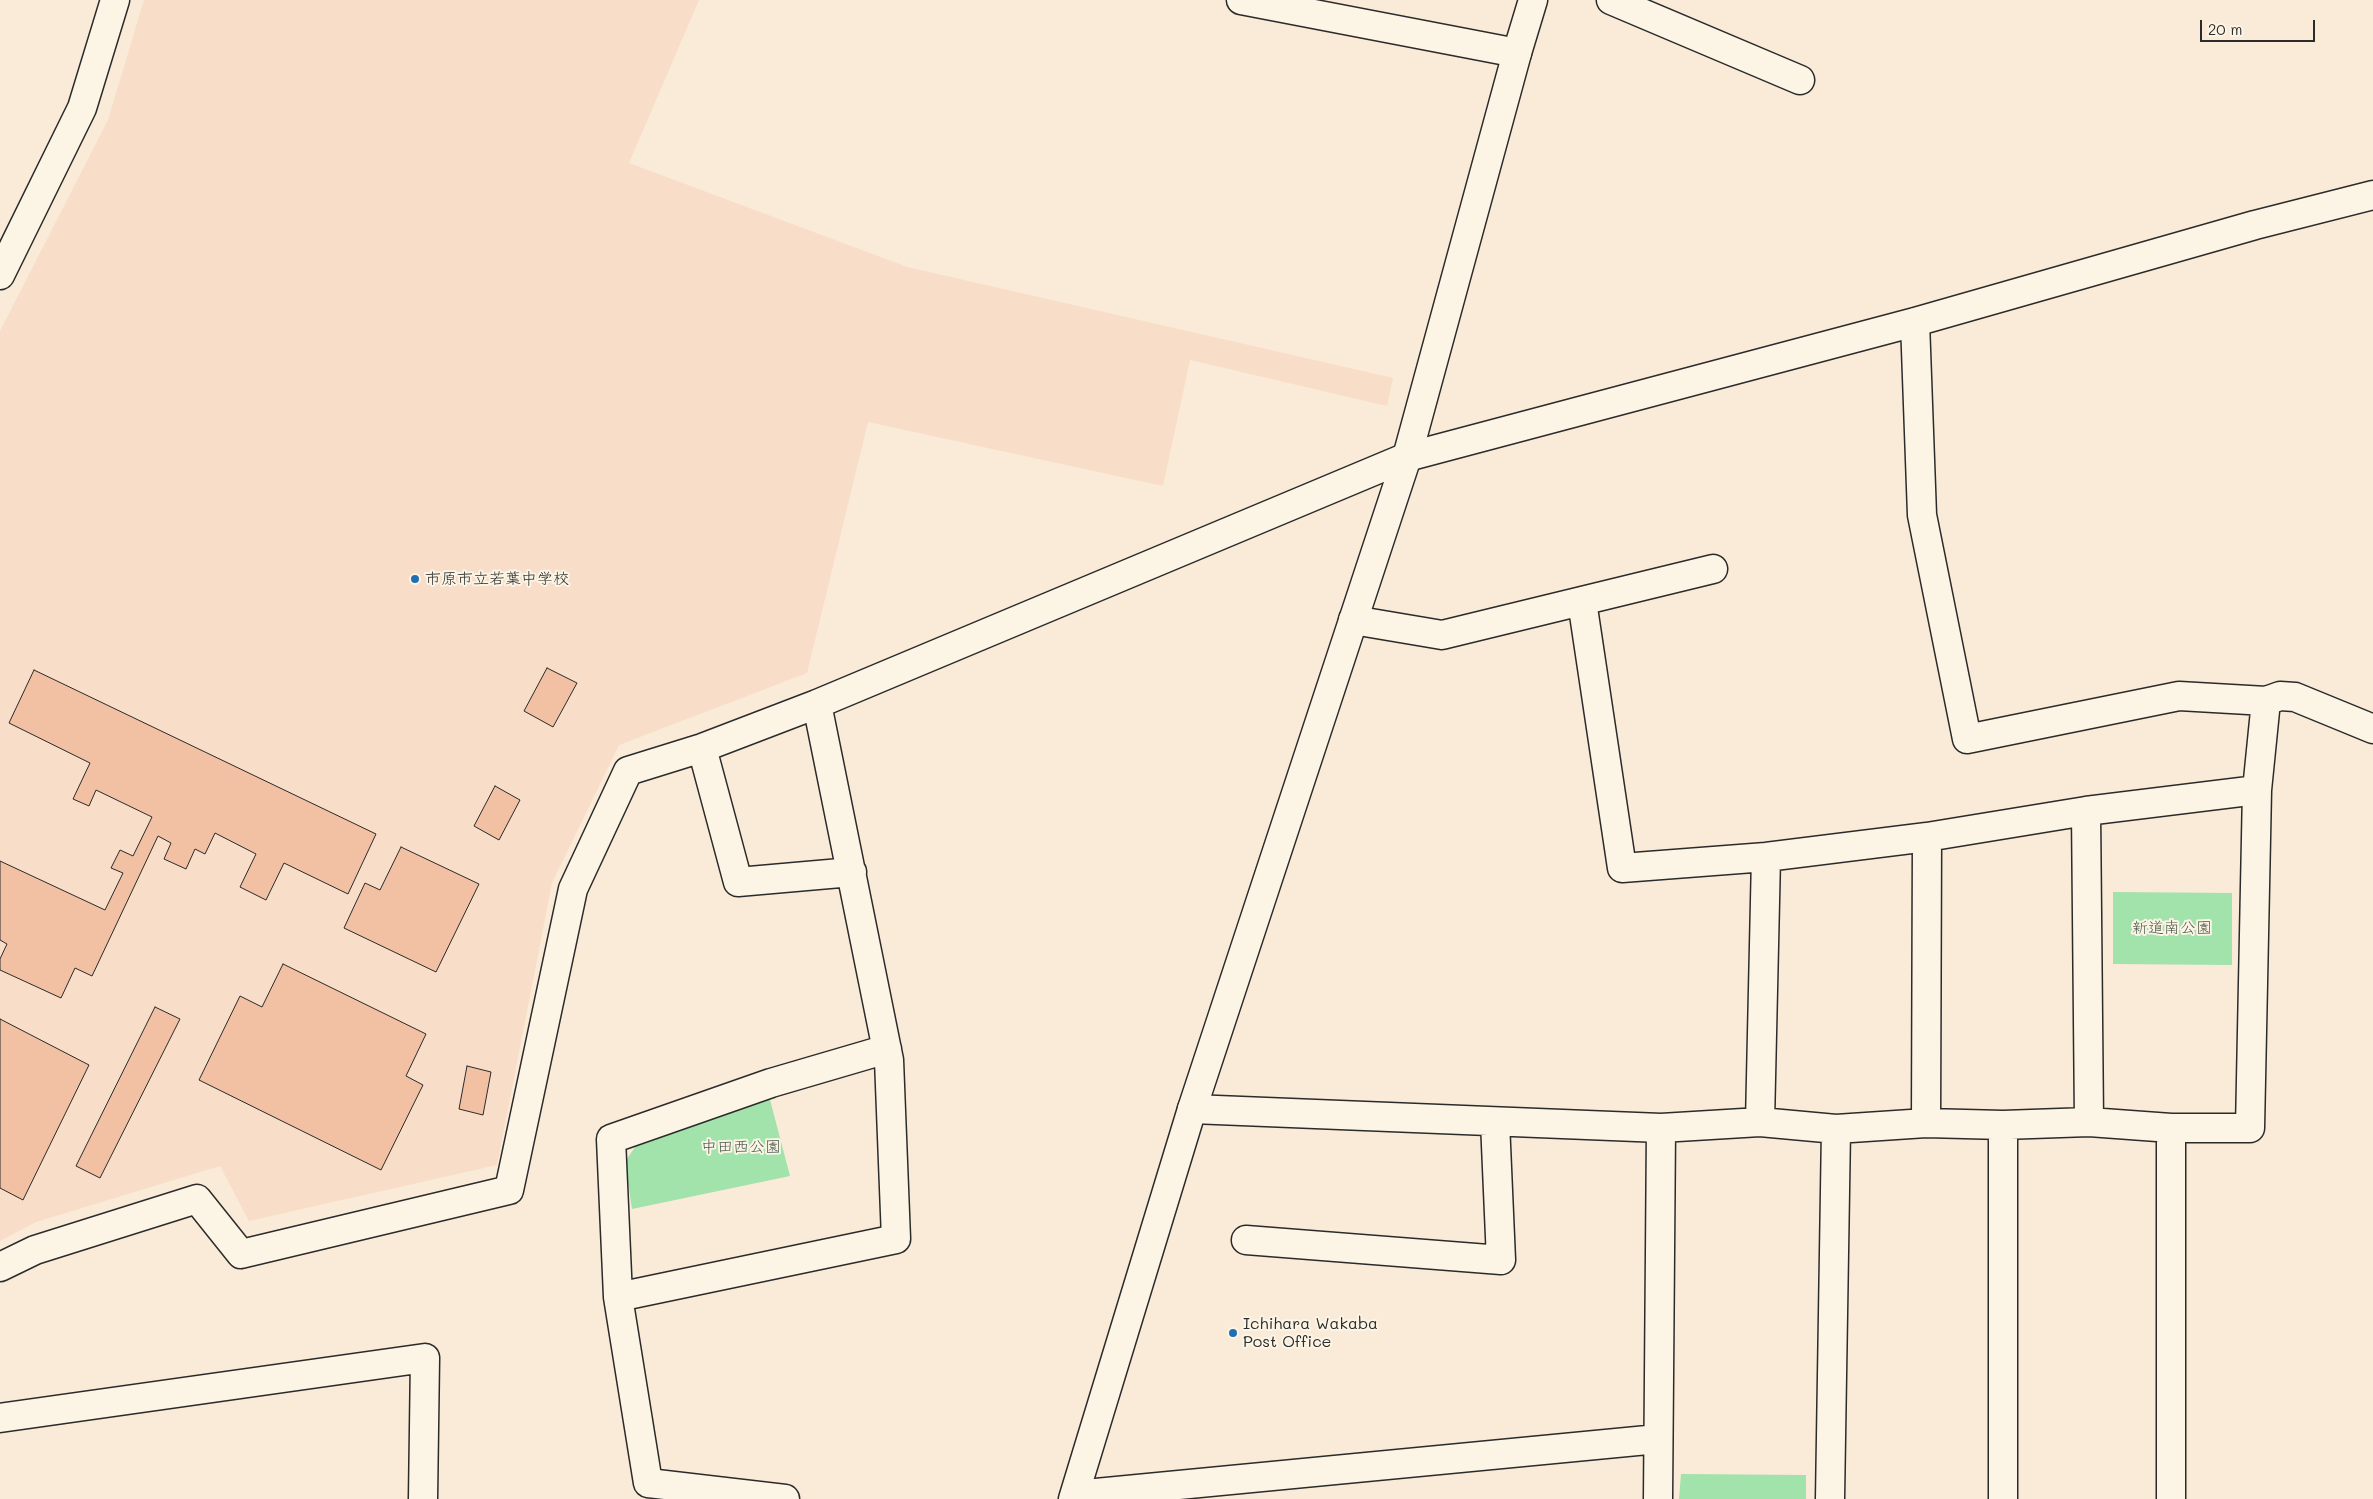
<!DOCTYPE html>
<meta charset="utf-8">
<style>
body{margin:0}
#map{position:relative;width:2373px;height:1499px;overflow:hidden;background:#faead8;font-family:Mali,sans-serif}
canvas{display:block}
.scale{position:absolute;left:2200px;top:20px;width:115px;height:22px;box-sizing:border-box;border:2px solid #2b2b2b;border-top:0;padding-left:6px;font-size:15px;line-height:18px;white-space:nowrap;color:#2b2b2b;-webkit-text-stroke:4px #fcf5e5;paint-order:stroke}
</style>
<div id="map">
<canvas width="2373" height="1499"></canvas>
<div class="scale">20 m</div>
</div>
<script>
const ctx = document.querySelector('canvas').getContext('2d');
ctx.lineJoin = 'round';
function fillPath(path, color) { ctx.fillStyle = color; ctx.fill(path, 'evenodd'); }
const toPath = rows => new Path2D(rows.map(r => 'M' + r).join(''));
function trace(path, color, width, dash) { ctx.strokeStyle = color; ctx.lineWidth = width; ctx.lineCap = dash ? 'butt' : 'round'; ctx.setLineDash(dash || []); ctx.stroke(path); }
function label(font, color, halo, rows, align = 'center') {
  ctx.font = font + ' Mali,"Klee One",sans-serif'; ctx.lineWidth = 4; ctx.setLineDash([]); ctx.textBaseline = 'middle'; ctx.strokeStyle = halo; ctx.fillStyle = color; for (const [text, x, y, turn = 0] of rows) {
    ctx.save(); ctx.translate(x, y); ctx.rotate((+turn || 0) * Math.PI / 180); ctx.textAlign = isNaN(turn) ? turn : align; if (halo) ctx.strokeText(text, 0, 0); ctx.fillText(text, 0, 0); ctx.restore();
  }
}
fillPath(toPath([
 [144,0,699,0,629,163,907,267,1393,378,1387,406,1190,360,1163,486,868,422,807,673,619,745,552,883,497,1165,249,1221,220,1166,36,1222,0,1241,0,331,108,120]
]), '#f8ddc8');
fillPath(toPath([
 [2113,892,2232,893,2232,965,2113,964],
 [769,1096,790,1176,632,1209,625,1162,637,1144],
 [1681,1474,1806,1475,1806,1499,1679,1499]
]), '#a2e2ab');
const building = toPath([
 [547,668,577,683,553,727,524,711,547,668],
 [34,670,376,834,348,894,284,863,266,900,240,887,256,854,215,833,205,854,195,849,186,869,164,859,171,843,158,836,92,976,75,968,61,998,0,970,0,959,7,944,0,940,0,861,105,910,123,873,111,868,120,850,133,856,152,817,96,790,89,806,73,799,90,763,9,723,34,670],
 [495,786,520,800,499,840,474,826,495,786],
 [401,847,479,884,436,972,344,928,365,883,380,890,401,847],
 [283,964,426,1034,406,1076,423,1085,381,1170,199,1080,240,996,262,1007,283,964],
 [155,1007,180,1019,100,1178,76,1166,155,1007],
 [0,1019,89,1065,23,1200,0,1188,0,1019],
 [467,1066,491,1072,483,1115,459,1109,467,1066]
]);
fillPath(building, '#f2c0a3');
trace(building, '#2b2b2b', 1);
const minor = toPath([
 [1241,0,1517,53],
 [1611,0,1800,80],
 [0,275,82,108,115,0],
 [1915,322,1922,515,1967,739,2179,696,2266,701],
 [1582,601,1622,868,1766,857,1927,837,2086,811,2257,790],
 [1353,620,1442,635,1713,569],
 [702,748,738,882,852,872],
 [2086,811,2089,1122],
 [1192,1109,1661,1128,1760,1122,1836,1129,1926,1123,2003,1125,2089,1122,2171,1128,2250,1128,2257,790,2266,701,2280,696,2295,697,2373,729],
 [1760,1122,1766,857],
 [1926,1123,1927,837],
 [2003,1125,2003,1499],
 [1246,1240,1501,1260,1495,1122],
 [0,1267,35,1250,197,1199,241,1254,509,1190,573,889,628,771,702,748,817,704,1407,457,1915,322,2255,225,2373,195],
 [618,1297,611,1139,771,1083,887,1049],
 [0,1418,425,1358,423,1499],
 [1075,1495,1658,1439],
 [785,1499,648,1483,618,1297,896,1239,889,1060,817,704],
 [1658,1499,1661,1128],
 [1830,1499,1836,1129],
 [2171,1499,2171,1128]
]);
const tertiary = toPath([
 [1073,1499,1192,1109,1407,457,1517,53,1533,0]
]);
trace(minor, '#2b2b2b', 31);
trace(tertiary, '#2b2b2b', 31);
trace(minor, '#fcf5e5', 28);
trace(tertiary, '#fcf5e5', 28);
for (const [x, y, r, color] of [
 [415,579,5,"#1f6fb2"],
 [1233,1333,5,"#1f6fb2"]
]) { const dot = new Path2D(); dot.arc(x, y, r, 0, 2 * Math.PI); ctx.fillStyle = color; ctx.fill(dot); trace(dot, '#fcf5e5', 2); }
label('16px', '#2b2b2b', '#fcf5e5', [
 ["市原市立若葉中学校",425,579],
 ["Ichihara Wakaba",1243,1324],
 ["Post Office",1243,1342]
], 'left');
label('16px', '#49594b', '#fcf5e5', [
 ["新道南公園",2172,928],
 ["中田西公園",741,1147]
]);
</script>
